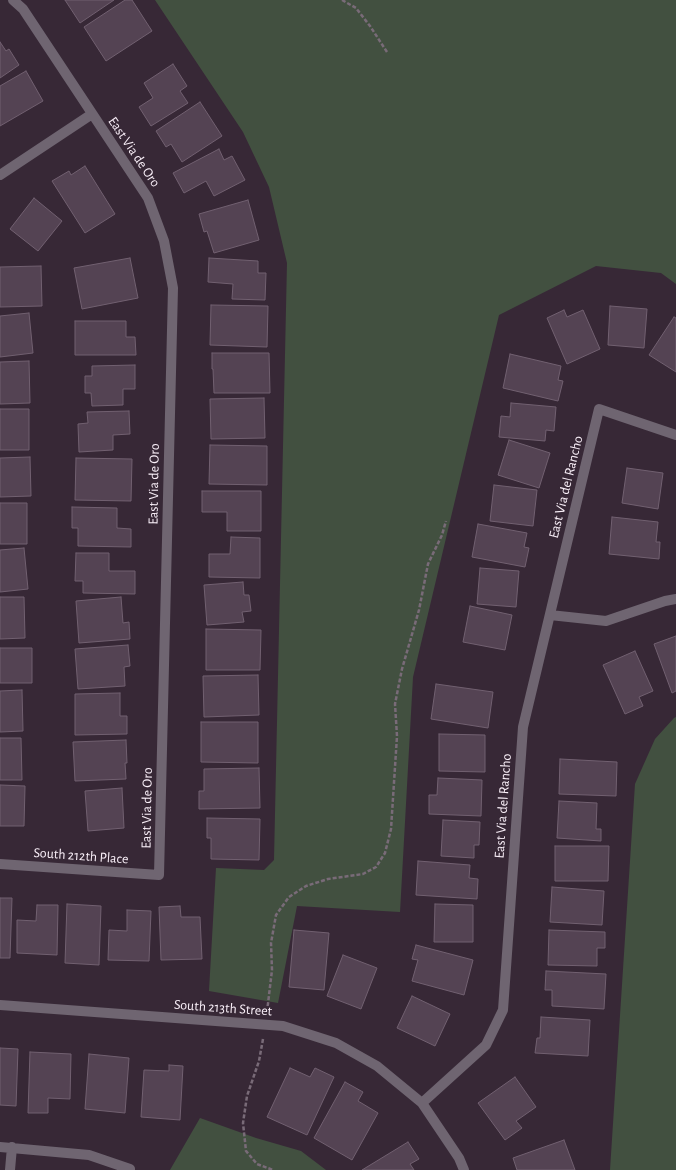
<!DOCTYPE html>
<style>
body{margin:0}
canvas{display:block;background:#372836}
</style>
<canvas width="676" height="1170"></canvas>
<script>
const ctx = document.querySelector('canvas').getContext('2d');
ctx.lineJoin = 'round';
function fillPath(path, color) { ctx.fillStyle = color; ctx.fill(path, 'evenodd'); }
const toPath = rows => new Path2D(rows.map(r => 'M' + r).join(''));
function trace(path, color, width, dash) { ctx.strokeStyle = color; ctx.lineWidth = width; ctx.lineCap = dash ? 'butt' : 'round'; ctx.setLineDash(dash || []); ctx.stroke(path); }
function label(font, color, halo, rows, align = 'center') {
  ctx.font = font + ' "Alegreya Sans",sans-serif'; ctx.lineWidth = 4; ctx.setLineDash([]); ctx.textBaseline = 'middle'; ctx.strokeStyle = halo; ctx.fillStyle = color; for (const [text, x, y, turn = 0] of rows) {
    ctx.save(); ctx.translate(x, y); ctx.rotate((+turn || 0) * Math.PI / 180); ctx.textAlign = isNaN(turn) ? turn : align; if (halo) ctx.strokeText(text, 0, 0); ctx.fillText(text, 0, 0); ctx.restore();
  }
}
fillPath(toPath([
 [155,0,676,0,676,284,661,273,596,266,499,315,413,677,400,912,297,906,278,1003,209,991,216,868,264,870,274,860,287,263,269,187,243,132],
 [676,717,676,1170,610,1170,635,784,655,739,674,718],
 [200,1118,256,1138,301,1151,326,1170,170,1170]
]), '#425040');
const building = toPath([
 [65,0,114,0,80,23,65,0],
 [125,0,132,0,152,31,106,61,84,27,125,0],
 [0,42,6,51,9,49,19,65,0,78,0,42],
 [173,64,187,86,180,91,188,103,151,126,139,107,153,98,144,83,173,64],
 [26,71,43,101,0,126,0,86,26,71],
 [200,102,222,136,182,162,171,144,166,147,156,131,200,102],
 [219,149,224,160,232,156,245,180,214,196,206,181,184,193,173,173,219,149],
 [85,166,115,214,85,233,52,181,69,171,71,175,85,166],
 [34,198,62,221,38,251,10,229,34,198],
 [248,200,259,240,214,253,207,231,204,232,199,214,248,200],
 [130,258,138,298,82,309,74,268,130,258],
 [209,258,258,261,258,273,266,273,265,300,232,299,233,284,208,282,209,258],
 [41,266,42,306,0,307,0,267,41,266],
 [211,305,268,306,267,347,210,345,211,305],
 [610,306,647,309,644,348,608,345,610,306],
 [564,310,567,317,583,310,600,349,567,364,547,318,564,310],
 [29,313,33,353,0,357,0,316,29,313],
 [674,317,676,318,676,372,649,355,674,317],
 [75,321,126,321,126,337,135,337,136,355,75,355,75,321],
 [212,353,269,353,270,393,214,393,213,369,212,369,212,353],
 [510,354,561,366,558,380,563,381,558,401,503,388,510,354],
 [29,361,30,403,0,404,0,362,29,361],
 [135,365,135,389,123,389,123,405,92,406,91,393,85,393,85,376,92,376,92,366,135,365],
 [264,398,265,438,211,439,210,399,264,398],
 [511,403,556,407,554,431,546,430,545,441,499,437,501,416,510,417,511,403],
 [0,409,29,409,29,450,0,450,0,409],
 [129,411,130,434,113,435,113,450,79,452,78,424,88,423,87,412,129,411],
 [509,440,550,453,539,488,498,475,509,440],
 [210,445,267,446,267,485,209,484,210,445],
 [30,457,31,496,0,497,0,458,30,457],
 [76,458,132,459,131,501,75,500,76,458],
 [627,468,663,473,658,509,622,503,627,468],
 [494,485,537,490,533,526,490,521,494,485],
 [202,491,261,491,261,531,227,531,227,512,202,512,202,491],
 [0,503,27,503,27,544,0,544,0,503],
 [72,507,117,508,117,528,131,529,131,547,78,546,78,528,72,528,72,507],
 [612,517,658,522,656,542,660,542,659,559,609,554,612,517],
 [478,524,527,533,524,547,529,548,525,567,472,557,478,524],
 [231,537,260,538,260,578,209,577,209,554,230,554,231,537],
 [24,548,28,589,0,592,0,550,24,548],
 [76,553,109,553,109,571,135,571,135,594,83,593,83,581,75,581,76,553],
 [480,568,519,571,516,607,477,604,480,568],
 [243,582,244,595,249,595,251,611,242,612,244,622,207,625,204,585,243,582],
 [0,597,24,597,25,638,0,639,0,597],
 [121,597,123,623,129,622,130,639,79,643,76,601,121,597],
 [470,606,512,615,505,650,463,642,470,606],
 [206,629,261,630,260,670,206,670,206,629],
 [676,636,676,691,672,693,654,644,676,636],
 [128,645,130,666,124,667,125,686,78,689,75,649,128,645],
 [0,648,32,648,32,683,0,683,0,648],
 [635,651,653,691,639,697,643,706,625,714,603,665,635,651],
 [258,675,259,715,204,717,203,676,258,675],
 [436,684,493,692,488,728,431,719,436,684],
 [22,690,23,731,0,732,0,691,22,690],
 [120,693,120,716,127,716,127,734,75,735,75,694,120,693],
 [201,722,258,722,258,763,201,762,201,722],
 [439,734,485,735,485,772,439,771,439,734],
 [0,738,21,738,22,780,0,780,0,738],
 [126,740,127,763,125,763,126,779,75,781,73,742,126,740],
 [560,759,617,762,616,796,559,794,560,759],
 [259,768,260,808,199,809,199,791,204,791,204,769,259,768],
 [438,778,482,780,481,816,429,814,429,795,437,795,438,778],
 [0,785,25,786,24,826,0,826,0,785],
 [122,788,124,828,88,831,85,791,122,788],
 [559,801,597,803,596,829,601,829,601,841,557,838,559,801],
 [207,818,260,819,259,860,211,859,211,838,207,838,207,818],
 [443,820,480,822,479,845,474,845,474,858,441,856,443,820],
 [555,846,609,846,608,881,555,881,555,846],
 [418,861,470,865,469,878,478,879,477,899,416,895,418,861],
 [552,887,604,891,602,925,550,922,552,887],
 [0,898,12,898,10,958,0,958,0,898],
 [67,904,101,906,99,965,65,963,67,904],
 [435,904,473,905,473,942,434,942,435,904],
 [37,905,58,905,57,955,17,953,17,920,36,921,37,905],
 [180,906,181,917,200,917,202,959,161,960,159,907,180,906],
 [127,910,151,911,149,961,108,960,109,930,127,931,127,910],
 [294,930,329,933,324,990,289,987,294,930],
 [549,930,605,932,605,948,597,948,597,966,548,965,549,930],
 [416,945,473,960,464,995,412,981,418,960,412,959,416,945],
 [343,955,377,968,361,1009,327,996,343,955],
 [546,971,606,974,604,1009,552,1006,552,990,545,990,546,971],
 [412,996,450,1014,435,1046,397,1028,412,996],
 [541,1017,590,1020,588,1056,535,1053,537,1038,540,1038,541,1017],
 [0,1048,18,1049,16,1106,0,1105,0,1048],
 [30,1052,71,1054,70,1099,48,1098,48,1113,28,1113,30,1052],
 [89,1054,129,1058,125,1113,85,1109,89,1054],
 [169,1065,183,1066,180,1120,141,1117,144,1070,169,1071,169,1065],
 [290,1068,310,1077,315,1068,334,1077,307,1135,267,1117,290,1068],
 [515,1077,536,1107,516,1121,522,1128,505,1140,478,1103,515,1077],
 [345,1082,363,1092,358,1101,378,1113,352,1160,314,1138,345,1082],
 [564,1140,575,1170,517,1170,513,1158,564,1140],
 [408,1142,419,1159,410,1164,414,1170,362,1170,408,1142]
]);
fillPath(building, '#544353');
trace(building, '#716070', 1);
trace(toPath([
 [342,0,356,8,370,26,387,52],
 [267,1012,272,970,271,943,276,915,289,897,306,886,328,879,363,874,376,867,385,853,391,829,397,736,395,704,402,669,419,610,428,564,442,535,446,521],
 [263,1039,259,1061,247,1096,243,1123,246,1151,257,1164,273,1170]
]), '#796b78', 2.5, [4, 2]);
trace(toPath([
 [0,175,92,114],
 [550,615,606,621,665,601,676,599],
 [0,864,159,875,173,288,164,241,148,198,23,9,13,0],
 [0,1005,283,1026,336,1043,377,1066,422,1103,459,1158,464,1170],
 [422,1103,486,1045,503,1010,523,727,599,409,676,435],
 [0,1147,89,1155,130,1169],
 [10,1170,12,1147]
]), '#6f6571', 10);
label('14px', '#f9eff8', '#372836', [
 ["East Via de Oro",134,152,56],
 ["East Via de Oro",154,484,-89],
 ["East Via del Rancho",566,487,-76],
 ["East Via del Rancho",503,806,-86],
 ["East Via de Oro",147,808,-89],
 ["South 212th Place",81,856,4],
 ["South 213th Street",223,1008,4]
]);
</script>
